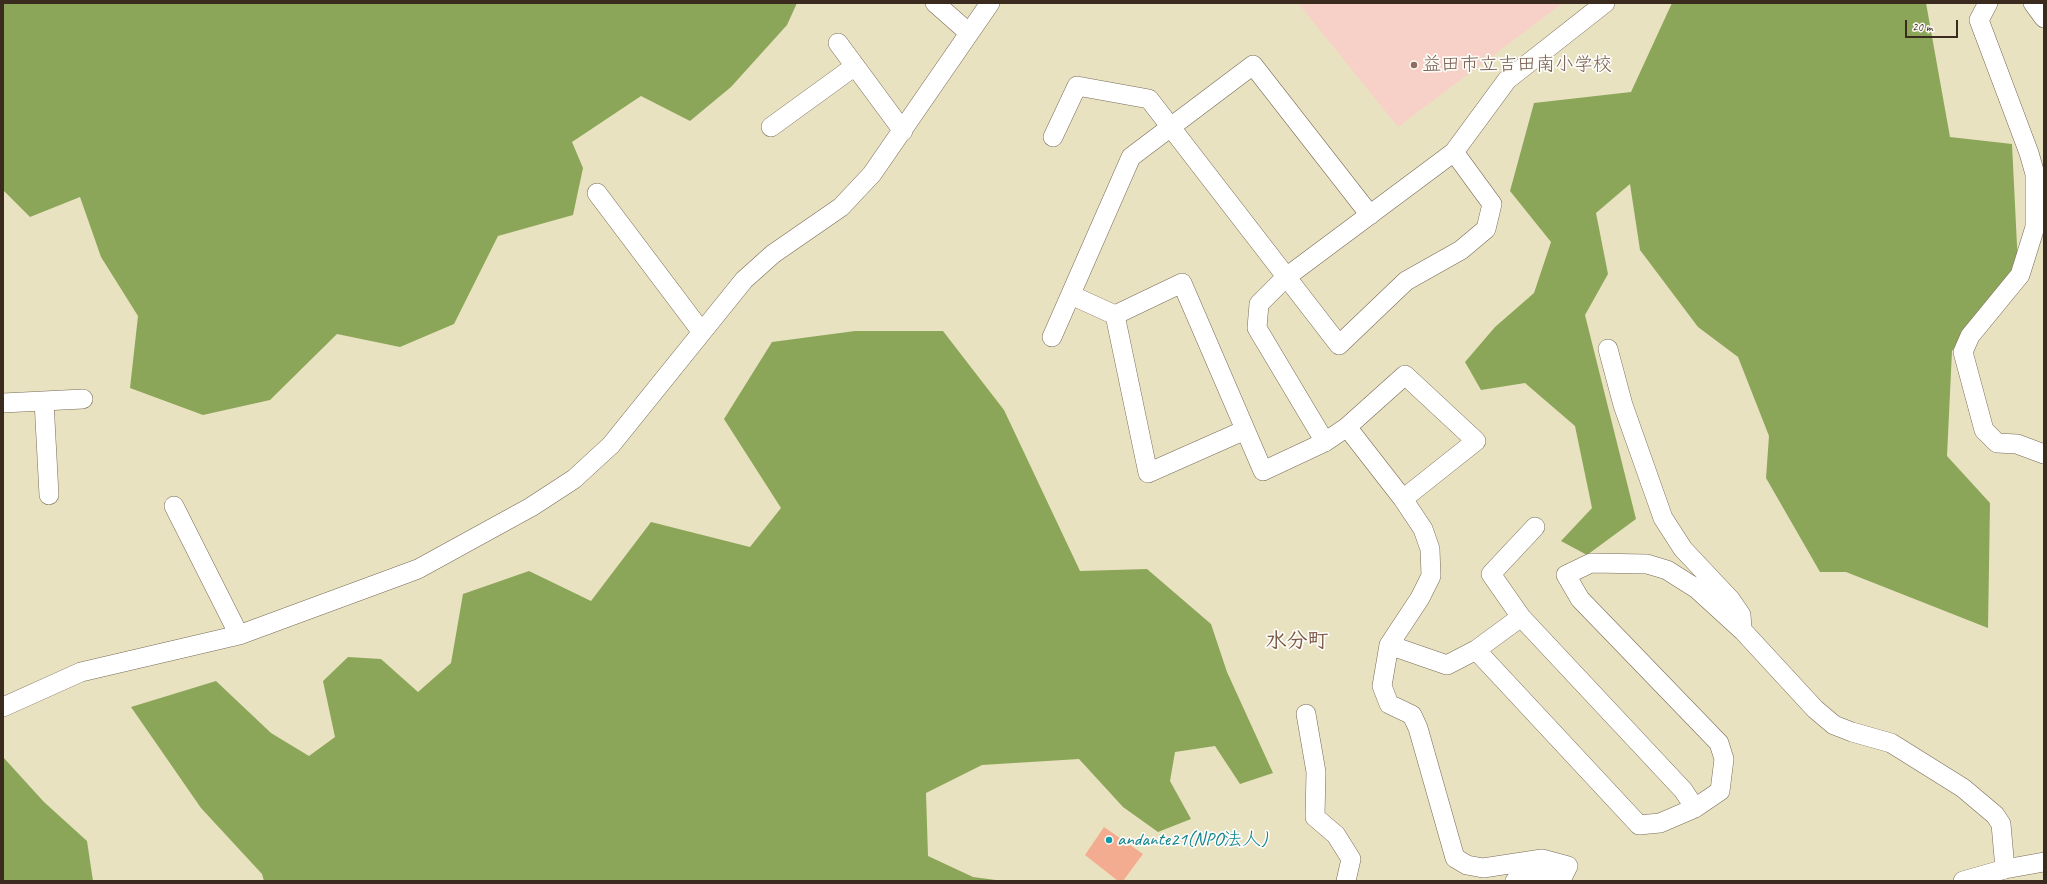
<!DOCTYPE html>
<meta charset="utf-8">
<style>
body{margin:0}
#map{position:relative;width:2047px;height:884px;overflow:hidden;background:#e8e2c0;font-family:Caveat,sans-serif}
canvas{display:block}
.frame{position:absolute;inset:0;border:4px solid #3b2a1e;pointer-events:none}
.scale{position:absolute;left:1905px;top:20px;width:53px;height:18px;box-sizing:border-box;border:2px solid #3b2a1e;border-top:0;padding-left:5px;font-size:12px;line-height:14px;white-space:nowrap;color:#3b2a1e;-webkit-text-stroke:3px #fdfcf7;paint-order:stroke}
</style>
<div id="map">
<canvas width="2047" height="884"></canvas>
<div class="frame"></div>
<div class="scale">20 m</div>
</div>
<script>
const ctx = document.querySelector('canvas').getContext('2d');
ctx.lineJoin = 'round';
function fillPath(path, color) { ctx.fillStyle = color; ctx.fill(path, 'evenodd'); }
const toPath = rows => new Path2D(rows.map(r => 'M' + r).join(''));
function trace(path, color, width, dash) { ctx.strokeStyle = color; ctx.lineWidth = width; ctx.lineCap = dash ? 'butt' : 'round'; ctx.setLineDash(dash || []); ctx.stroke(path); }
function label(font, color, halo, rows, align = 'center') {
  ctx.font = font + ' Caveat,"Klee One",sans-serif'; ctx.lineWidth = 3.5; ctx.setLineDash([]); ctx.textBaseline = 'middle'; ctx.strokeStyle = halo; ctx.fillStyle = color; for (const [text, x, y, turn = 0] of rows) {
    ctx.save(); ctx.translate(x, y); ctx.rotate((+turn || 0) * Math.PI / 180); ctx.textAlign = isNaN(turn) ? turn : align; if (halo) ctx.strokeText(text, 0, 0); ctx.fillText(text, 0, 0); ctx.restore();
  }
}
fillPath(toPath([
 [1298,3,1563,3,1398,127]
]), '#f7d1c7');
fillPath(toPath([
 [3,3,797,3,787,25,731,87,690,121,641,96,572,142,583,168,573,215,498,236,454,324,400,347,337,334,270,400,203,415,130,388,138,316,101,257,80,197,30,217,3,190],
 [1672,3,1926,3,1950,137,2012,144,2018,266,1952,351,1947,456,1990,503,1988,628,1846,572,1820,572,1766,478,1769,436,1738,357,1698,327,1640,250,1630,184,1596,213,1608,274,1585,315,1636,519,1587,555,1561,541,1592,508,1575,426,1525,383,1481,390,1465,362,1495,327,1534,293,1551,242,1510,191,1534,103,1631,92],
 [855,331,943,331,1004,410,1080,571,1147,569,1211,624,1227,672,1273,773,1240,784,1215,746,1175,752,1170,781,1191,819,1158,832,1123,807,1079,759,982,765,926,793,928,856,973,877,1003,881,264,881,262,874,201,808,131,707,216,681,271,733,309,756,335,737,323,681,348,657,381,659,418,692,451,663,463,594,529,571,591,601,651,522,750,547,781,508,724,419,772,342],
 [3,757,44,802,87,841,93,881,3,881]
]), '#8ca659');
fillPath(toPath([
 [1104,827,1143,854,1123,881,1118,881,1085,855]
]), '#f4ac91');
const minor = toPath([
 [935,3,969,33],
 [1988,3,1979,20,2029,153,2035,174,2035,227,2020,275,1970,336,1963,352,1984,430,1997,443,2017,444,2044,454],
 [2033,3,2044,18],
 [838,43,903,131],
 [771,127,855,66],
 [1053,137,1077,86,1149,99,1339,345,1406,281,1461,250,1486,229,1492,204,1454,152],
 [597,193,701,331],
 [1071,295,1115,315,1148,473,1245,430],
 [1115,315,1182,283,1263,471,1325,442,1347,427,1405,375,1476,441,1403,499],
 [1052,337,1131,157,1253,65,1370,215],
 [1608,349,1623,405,1663,518,1683,549,1730,599,1741,615,1742,628],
 [44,401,49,495],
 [3,403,83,399],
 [1347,427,1403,499,1423,529,1430,549,1431,576,1420,598,1389,645,1382,686,1389,704,1412,715,1418,728,1455,858,1467,865,1483,868,1542,859,1568,866,1562,878,1542,874,1515,881],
 [1325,442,1257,328,1259,304,1285,278,1454,152,1507,80,1605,3],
 [174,506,239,635],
 [1535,527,1491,574,1521,617,1683,790,1695,808],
 [1389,645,1447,665,1476,650,1521,617],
 [1476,650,1639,825,1660,823,1695,808,1720,791,1724,759,1719,743,1580,599,1566,575,1591,563,1647,564,1667,570,1697,589,1743,631,1815,709,1834,725,1852,732,1891,743,1963,788,1995,815,2001,824,2005,869],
 [3,707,81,672,239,635,418,569,531,507,574,479,611,445,744,280,773,254,841,207,872,174,990,3],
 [1306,714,1316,772,1315,817,1336,835,1351,859,1346,881],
 [1963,881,2005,869,2044,862]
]);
trace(minor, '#786a57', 20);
trace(minor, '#fff', 19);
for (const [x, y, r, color] of [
 [1414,65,4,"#8d6e63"],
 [1109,840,4,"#0f9aa8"]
]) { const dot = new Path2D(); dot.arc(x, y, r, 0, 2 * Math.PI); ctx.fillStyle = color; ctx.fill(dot); trace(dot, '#fdfcf7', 1.5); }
label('19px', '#785e54', '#fdfcf7', [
 ["益田市立吉田南小学校",1422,65]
], 'left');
label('19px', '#0d838f', '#fdfcf7', [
 ["andante21(NPO法人)",1117,840]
], 'left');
label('bold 21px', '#7c5846', '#fdfcf7', [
 ["水分町",1297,641]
]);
</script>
